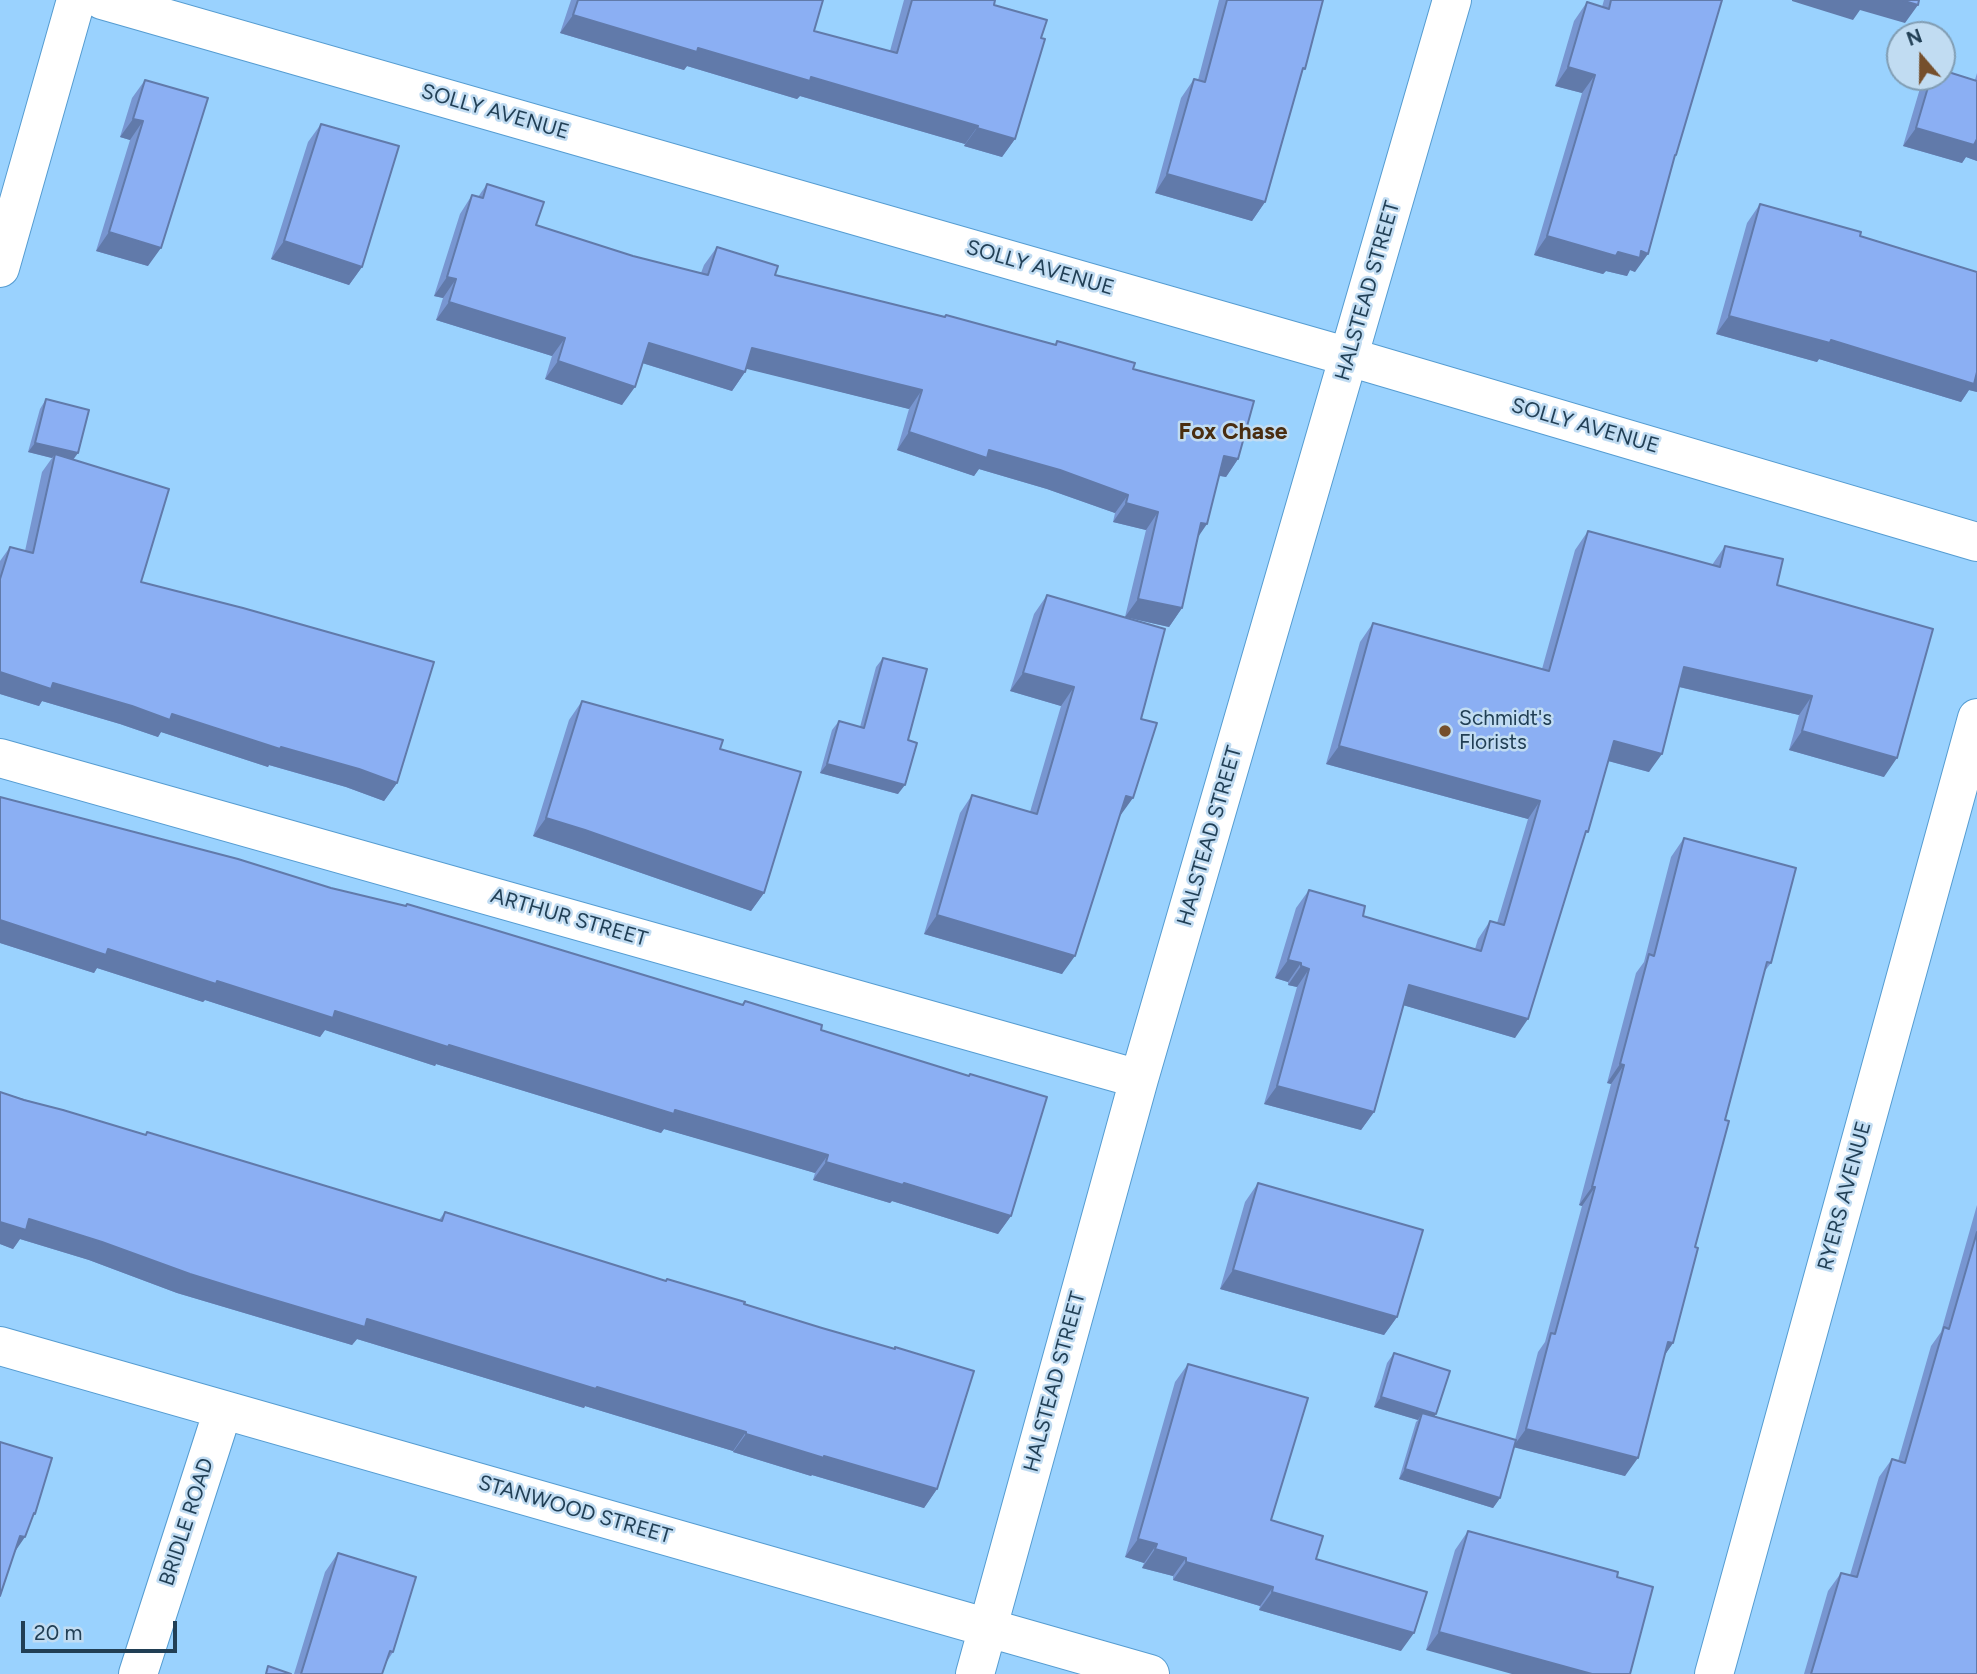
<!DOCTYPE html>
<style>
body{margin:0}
#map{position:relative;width:1977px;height:1674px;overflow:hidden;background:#9ad2fe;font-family:Figtree,sans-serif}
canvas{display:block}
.north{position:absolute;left:1886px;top:21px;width:70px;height:70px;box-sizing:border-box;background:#c1dcf2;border:2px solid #819db3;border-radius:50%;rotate:340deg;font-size:19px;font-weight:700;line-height:28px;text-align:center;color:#213f55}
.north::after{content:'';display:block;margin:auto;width:24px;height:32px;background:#754f2c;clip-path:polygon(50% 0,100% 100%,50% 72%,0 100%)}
.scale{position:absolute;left:21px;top:1621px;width:156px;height:32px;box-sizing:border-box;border:4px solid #213f55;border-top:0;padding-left:9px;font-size:21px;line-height:24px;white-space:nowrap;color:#213f55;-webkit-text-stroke:5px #c1dcf2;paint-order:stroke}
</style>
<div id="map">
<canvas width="1977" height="1674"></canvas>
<div class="north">N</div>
<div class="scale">20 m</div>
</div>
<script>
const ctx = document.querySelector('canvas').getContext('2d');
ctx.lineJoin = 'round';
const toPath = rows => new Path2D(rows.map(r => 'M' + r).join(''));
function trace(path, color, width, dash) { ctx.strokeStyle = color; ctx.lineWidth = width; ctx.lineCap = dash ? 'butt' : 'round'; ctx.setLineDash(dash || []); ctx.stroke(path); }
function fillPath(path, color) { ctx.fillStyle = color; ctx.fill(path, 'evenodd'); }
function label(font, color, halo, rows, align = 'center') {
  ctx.font = font + ' Figtree,sans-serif'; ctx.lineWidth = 5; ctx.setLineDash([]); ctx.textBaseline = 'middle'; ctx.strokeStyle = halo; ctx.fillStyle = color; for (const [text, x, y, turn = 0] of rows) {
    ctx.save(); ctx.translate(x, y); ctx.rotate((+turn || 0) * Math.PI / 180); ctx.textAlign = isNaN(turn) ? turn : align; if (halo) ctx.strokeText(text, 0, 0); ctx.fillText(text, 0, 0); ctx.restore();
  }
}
const minor = toPath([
 [102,0,1349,357,1977,542],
 [0,268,76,0],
 [0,758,1139,1079],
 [0,1346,1150,1674],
 [138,1674,223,1410],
 [975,1674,1139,1079,1452,0],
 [1714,1674,1977,718]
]);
trace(minor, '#559cd1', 40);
trace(minor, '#fff', 38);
fillPath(toPath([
 [571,0,823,0,814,31,890,51,904,0,995,0,994,5,1041,38,1015,139,1002,157,964,146,965,144,800,96,797,99,687,66,684,70,560,33],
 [1219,0,1323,0,1265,202,1252,221,1155,193,1181,98,1194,79,1198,80],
 [1604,0,1722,0,1676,155,1674,159,1635,272,1630,270,1627,276,1606,271,1603,274,1534,255,1582,93,1555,86,1574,21,1587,2,1602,7],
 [1977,73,1977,161,1966,157,1962,163,1903,146,1921,85,1927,77,1942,77,1975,80],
 [145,80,148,266,96,251,130,140,120,137,132,98],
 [321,124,362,267,349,285,271,259,308,142],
 [487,184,536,225,633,256,701,273,704,265,717,247,775,275,1055,344,1057,341,1133,369,1238,459,1226,477,1219,476,1198,537,1182,608,1169,627,1125,617,1146,530,1113,522,1115,513,1047,489,979,469,974,476,897,450,909,409,746,368,745,372,732,391,642,363,622,405,545,379,552,356,436,320,443,298,434,296,460,214,472,195,478,197],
 [1760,204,1860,236,1977,272,1977,392,1969,390,1961,402,1819,359,1817,362,1716,334,1747,223],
 [46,399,78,453,73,460,141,582,397,783,384,801,346,787,269,765,268,767,161,732,158,737,120,724,42,701,39,706,0,694,0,561,10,547,25,551,42,472,52,458,28,452,40,409],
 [1588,531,1712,565,1725,546,1777,585,1884,777,1789,750,1799,715,1679,687,1649,772,1608,761,1584,839,1515,1038,1403,1005,1374,1112,1361,1130,1264,1104,1297,987,1288,985,1288,982,1275,978,1296,908,1309,890,1363,916,1475,949,1478,939,1490,921,1497,923,1528,819,1326,764,1360,642,1373,623,1542,669,1575,550],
 [1047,595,1141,719,1120,816,1062,974,924,934,960,813,972,795,1030,812,1061,706,1010,691,1034,614],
 [883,658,908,740,898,794,820,773,832,730,839,721,860,727,876,667],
 [582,701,764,893,751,911,572,849,533,836,569,720],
 [0,797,331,888,742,1005,745,1001,821,1030,968,1076,970,1074,1011,1216,998,1234,892,1201,890,1203,813,1180,815,1173,735,1149,664,1129,661,1133,436,1064,435,1066,325,1030,320,1037,205,1000,203,1002,97,968,94,973,0,943],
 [1684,838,1771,963,1764,972,1725,1120,1673,1343,1664,1356,1625,1476,1514,1447,1500,1498,1493,1508,1399,1479,1416,1422,1418,1420,1374,1407,1387,1363,1394,1353,1435,1417,1515,1440,1538,1352,1545,1342,1582,1206,1579,1205,1611,1084,1607,1083,1636,973,1644,962,1671,857],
 [0,1092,145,1135,147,1132,439,1220,445,1212,666,1281,667,1279,744,1304,937,1489,924,1508,812,1475,811,1476,733,1452,733,1451,585,1406,584,1408,357,1339,352,1345,177,1293,89,1260,20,1239,13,1249,0,1244],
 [1258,1183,1397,1317,1384,1335,1220,1289,1245,1202],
 [1977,1205,1977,1674,1804,1674,1828,1591,1841,1573,1850,1575,1879,1477,1892,1459,1898,1461,1931,1346,1941,1332],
 [1188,1364,1271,1520,1316,1559,1401,1651,1259,1610,1260,1606,1173,1580,1173,1576,1142,1568,1144,1563,1125,1557,1175,1382],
 [1468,1531,1618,1572,1426,1650,1455,1550],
 [338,1553,393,1652,386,1663,382,1674,294,1674,325,1572]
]), '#7896d1');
fillPath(toPath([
 [1792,0,1901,0,1918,5,1905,23,1860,10,1853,20,1792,1],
 [573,15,811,77,978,126,965,144,800,96,797,99,687,66,684,70,560,33],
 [1568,67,1595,75,1582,93,1555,86],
 [133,119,143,121,130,140,120,137],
 [977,128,1015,139,1002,157,964,146],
 [1916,128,1977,139,1977,161,1966,157,1962,163,1903,146],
 [1167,174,1265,202,1252,221,1155,193],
 [109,232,161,248,148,266,96,251],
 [1547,236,1618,252,1641,251,1648,254,1635,272,1630,270,1627,276,1606,271,1603,274,1534,255],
 [284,241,362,267,349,285,271,259],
 [447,277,456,279,443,298,434,296],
 [449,302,565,338,552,356,436,320],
 [1729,316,1831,340,1977,371,1977,392,1969,390,1961,402,1819,359,1817,362,1716,334],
 [649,343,745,372,732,391,636,361],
 [752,348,922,390,909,409,739,367],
 [558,361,635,387,622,405,545,379],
 [909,432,989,450,1060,470,1128,495,1115,513,1047,489,979,469,974,476,897,450],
 [35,443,78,453,71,462,55,454,52,458,28,452],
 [1224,456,1238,459,1226,477,1212,474],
 [1126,503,1158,512,1146,530,1113,522],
 [1201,523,1207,524,1194,543],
 [1138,599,1182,608,1169,627,1125,617],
 [1684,667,1812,696,1799,715,1671,685],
 [0,672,53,683,172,714,359,769,397,783,384,801,346,787,269,765,268,767,161,732,158,737,120,724,42,701,39,706,0,694],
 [1023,673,1074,687,1061,706,1010,691],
 [1802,731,1897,758,1884,777,1789,750],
 [1614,741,1662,754,1649,772,1601,759],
 [1339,746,1540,801,1528,819,1326,764],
 [827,764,905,785,898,794,820,773],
 [1126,796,1133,798,1120,816],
 [546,818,585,830,764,893,751,911,572,849,533,836],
 [937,915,1075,956,1062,974,924,934],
 [0,920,108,949,217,981,335,1011,449,1045,828,1155,815,1173,664,1129,661,1133,436,1064,435,1066,325,1030,320,1037,205,1000,203,1002,97,968,94,973,0,943],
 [1288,960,1301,963,1288,982,1275,978],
 [1301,966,1309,969,1297,987,1288,985],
 [1409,985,1528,1019,1515,1038,1396,1003],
 [1620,1064,1624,1065,1611,1084,1607,1083],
 [1277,1086,1374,1112,1361,1130,1264,1104],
 [826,1162,904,1183,1011,1216,998,1234,892,1201,890,1203,813,1180],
 [1592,1187,1595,1187,1582,1206,1579,1205],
 [29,1219,597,1387,746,1432,733,1451,585,1406,584,1408,357,1339,352,1345,177,1293,89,1260,20,1239,13,1249,0,1244,0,1222],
 [1233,1270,1397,1317,1384,1335,1220,1289],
 [1668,1342,1673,1343,1660,1362],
 [1381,1397,1436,1414,1430,1424,1422,1413,1418,1420,1374,1407],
 [1526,1429,1638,1458,1625,1476,1513,1447],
 [746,1434,937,1489,924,1508,812,1475,811,1476,733,1452],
 [1405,1469,1500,1498,1493,1508,1399,1479],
 [20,1536,25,1537,12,1556],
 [1138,1539,1157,1544,1144,1563,1125,1557],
 [1155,1549,1186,1558,1173,1576,1142,1568],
 [1186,1562,1273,1587,1260,1606,1173,1580],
 [1272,1592,1414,1633,1401,1651,1259,1610],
 [1439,1632,1592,1674,1512,1674,1426,1650]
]), '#617aaa');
const building = toPath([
 [578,0,823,0,814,31,897,53,912,0,995,0,994,5,1047,20,1041,38,1045,39,1015,139,977,128,978,126,811,77,810,81,698,48,697,52,573,15,578,0],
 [1227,0,1323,0,1305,69,1303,68,1265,202,1167,174,1194,79,1205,82,1227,0],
 [1611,0,1722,0,1676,155,1675,155,1648,254,1641,251,1640,258,1618,252,1616,256,1547,236,1595,75,1568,67,1587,2,1609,9,1611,0],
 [1901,0,1919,0,1918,5,1901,0],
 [1942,70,1977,81,1977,139,1974,145,1916,128,1931,77,1942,77,1942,70],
 [145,80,208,98,161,248,109,232,143,121,133,119,145,80],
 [321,124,399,146,362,267,284,241,321,124],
 [487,184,544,202,536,225,633,256,708,275,717,247,778,266,775,275,945,317,946,315,1056,345,1057,341,1135,363,1133,369,1254,401,1238,459,1224,456,1207,524,1201,523,1182,608,1138,599,1158,512,1126,503,1128,495,1060,470,989,450,987,458,909,432,922,390,752,348,745,372,649,343,635,387,558,361,565,338,449,302,456,279,447,277,472,195,483,198,487,184],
 [1760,204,1861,232,1860,236,1977,272,1977,372,1974,384,1831,340,1830,343,1729,316,1760,204],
 [46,399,89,410,78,453,35,443,46,399],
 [55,454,169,489,141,582,243,608,434,662,397,783,359,769,281,747,280,749,172,714,170,720,132,706,53,683,51,689,0,672,0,579,10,547,33,553,55,454],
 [1588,531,1720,567,1725,546,1783,559,1777,585,1933,629,1897,758,1802,731,1812,696,1684,667,1662,754,1614,741,1588,832,1586,831,1528,1019,1409,985,1374,1112,1277,1086,1309,969,1301,966,1301,963,1288,960,1309,890,1365,906,1363,916,1481,951,1490,921,1504,925,1540,801,1339,746,1373,623,1549,671,1588,531],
 [1047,595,1165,629,1141,719,1157,723,1133,798,1126,796,1075,956,937,915,972,795,1037,814,1074,687,1023,673,1047,595],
 [883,658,927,669,908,740,917,743,905,785,827,764,839,721,864,728,883,658],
 [582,701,723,740,720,749,801,772,764,893,585,830,546,818,582,701],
 [0,797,238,859,331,888,406,906,407,904,482,926,743,1005,745,1001,822,1025,821,1030,969,1076,970,1074,1047,1097,1011,1216,904,1183,903,1185,826,1162,828,1155,747,1131,675,1110,674,1114,449,1045,448,1047,335,1011,333,1018,217,981,216,984,108,949,106,955,0,920,0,797],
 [1684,838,1796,868,1771,963,1767,962,1725,1120,1729,1121,1695,1247,1698,1248,1673,1343,1668,1342,1638,1458,1526,1429,1551,1333,1555,1334,1595,1187,1592,1187,1624,1065,1620,1064,1649,954,1654,956,1684,838],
 [0,1092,24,1100,63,1110,146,1135,147,1132,442,1221,445,1212,666,1281,667,1279,745,1302,744,1304,822,1328,895,1349,895,1347,974,1371,937,1489,824,1456,824,1458,746,1434,746,1432,597,1387,596,1389,367,1319,365,1327,251,1293,190,1274,102,1242,29,1219,26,1230,0,1222,0,1092],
 [1258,1183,1423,1230,1397,1317,1233,1270,1258,1183],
 [1977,1232,1977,1674,1811,1674,1841,1573,1857,1577,1892,1459,1905,1463,1944,1327,1949,1329,1977,1232],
 [1394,1353,1450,1371,1436,1414,1381,1397,1394,1353],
 [1188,1364,1308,1398,1271,1520,1323,1536,1316,1559,1427,1592,1414,1633,1272,1592,1273,1587,1186,1562,1186,1558,1155,1549,1157,1544,1138,1539,1188,1364],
 [1422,1413,1516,1440,1500,1498,1405,1469,1422,1413],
 [0,1442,52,1458,35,1514,34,1513,25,1537,20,1536,0,1596,0,1442],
 [1468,1531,1618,1572,1617,1577,1653,1587,1630,1674,1592,1674,1439,1632,1468,1531],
 [338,1553,416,1577,393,1652,390,1651,382,1674,301,1674,338,1553],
 [268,1666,291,1674,266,1674,268,1666]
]);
fillPath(building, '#8baff3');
trace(building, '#617aaa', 2);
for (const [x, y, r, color] of [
 [1445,731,7,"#754f2c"]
]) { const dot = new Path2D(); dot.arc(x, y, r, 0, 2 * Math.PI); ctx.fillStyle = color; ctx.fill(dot); trace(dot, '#c1dcf2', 2.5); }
label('21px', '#213f55', '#c1dcf2', [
 ["SOLLY AVENUE",495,112,16],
 ["SOLLY AVENUE",1040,268,16],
 ["HALSTEAD STREET",1368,291,-74],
 ["SOLLY AVENUE",1585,426,16],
 ["HALSTEAD STREET",1210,836,-74],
 ["ARTHUR STREET",569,918,16],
 ["RYERS AVENUE",1845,1196,-75],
 ["HALSTEAD STREET",1055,1382,-75],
 ["STANWOOD STREET",575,1510,16],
 ["BRIDLE ROAD",187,1522,-72]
]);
label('21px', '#213f55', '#c1dcf2', [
 ["Schmidt's",1459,719],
 ["Florists",1459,743]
], 'left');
label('bold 23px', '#4a2d10', '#c1dcf2', [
 ["Fox Chase",1233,432]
]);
</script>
